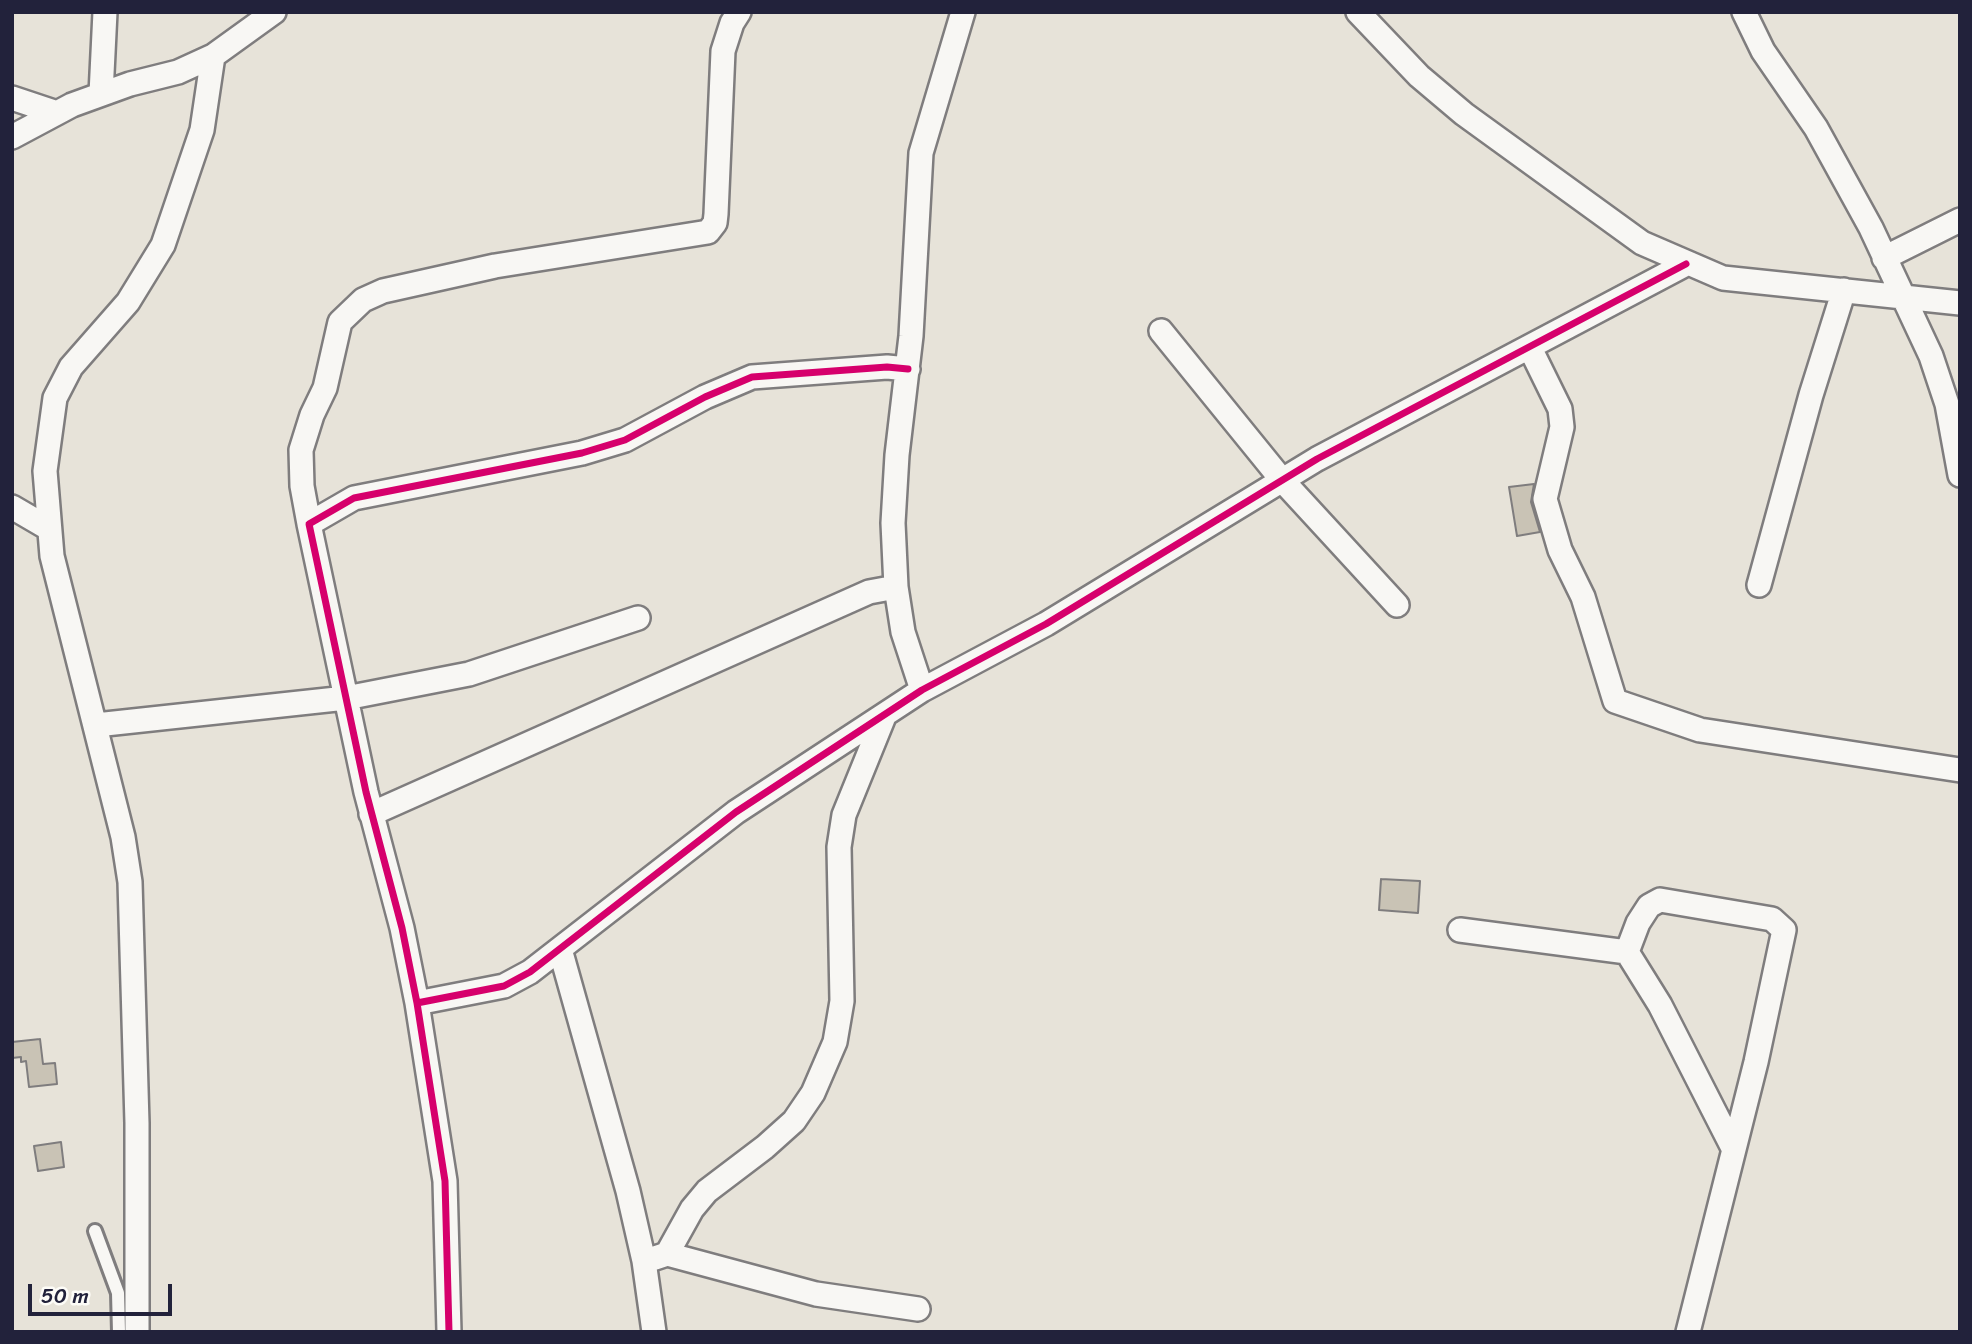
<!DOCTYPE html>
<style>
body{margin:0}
#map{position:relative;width:1972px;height:1344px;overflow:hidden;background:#e7e3d9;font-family:Sriracha,sans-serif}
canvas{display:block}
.frame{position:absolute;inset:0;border:14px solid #22223b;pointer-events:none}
.scale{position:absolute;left:28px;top:1284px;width:144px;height:32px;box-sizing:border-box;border:4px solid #22223b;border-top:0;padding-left:9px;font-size:21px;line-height:24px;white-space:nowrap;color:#22223b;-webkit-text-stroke:5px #fdfcf7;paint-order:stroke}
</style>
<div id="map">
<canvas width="1972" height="1344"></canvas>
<div class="frame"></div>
<div class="scale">50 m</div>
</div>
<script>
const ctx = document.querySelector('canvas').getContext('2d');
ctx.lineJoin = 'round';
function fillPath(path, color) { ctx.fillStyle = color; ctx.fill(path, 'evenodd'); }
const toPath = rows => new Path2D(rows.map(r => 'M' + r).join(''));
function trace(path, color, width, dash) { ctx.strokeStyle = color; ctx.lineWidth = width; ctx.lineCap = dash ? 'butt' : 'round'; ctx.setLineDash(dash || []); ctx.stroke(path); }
const building = toPath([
 [1534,484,1531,502,1540,532,1517,536,1509,487,1534,484],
 [1381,879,1420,881,1418,913,1379,910,1381,879],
 [40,1039,43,1064,55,1063,57,1084,29,1087,26,1061,21,1062,21,1057,12,1058,12,1042,40,1039],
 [61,1142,64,1167,38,1171,34,1146,61,1142]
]);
fillPath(building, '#c9c3b5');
trace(building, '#7f7d7e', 2);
const service = toPath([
 [95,1231,118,1293,119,1332]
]);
const minor = toPath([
 [1358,12,1419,76,1464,114,1642,243,1723,278,1960,303],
 [1744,12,1763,51,1816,128,1871,228,1931,356,1947,404,1960,475],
 [101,94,105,12],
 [12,98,57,113],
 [12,137,72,105,130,84,178,72,213,56,274,12],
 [1884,258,1960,220],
 [1161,331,1282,480,1397,605],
 [1530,348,1560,409,1562,427,1545,499,1560,550,1583,597,1615,701,1700,730,1960,770],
 [12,507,48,528],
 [309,524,302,486,301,450,312,415,325,388,340,322,363,300,383,291,495,266,708,232,715,223,716,214,723,51,732,23,739,12],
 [1759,585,1811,395,1844,290],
 [922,690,903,632,896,587,893,523,897,455,911,336,921,153,963,12],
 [96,725,346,698,469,674,638,618],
 [371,814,869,592,896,587],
 [1460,930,1627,952,1638,923,1649,906,1660,900,1772,919,1784,930,1756,1062,1688,1332],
 [560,949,628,1191,644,1261,654,1332],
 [1627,952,1660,1005,1733,1148],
 [417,1003,504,986,530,972,736,812,922,690,1046,624,1317,459,1686,264],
 [667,1254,692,1209,707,1191,765,1147,794,1121,813,1093,835,1042,842,1001,839,847,844,815,883,719],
 [655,1258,667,1254,816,1294,918,1309],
 [137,1332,137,1123,130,882,123,837,52,556,45,471,55,398,71,367,128,302,163,245,202,130,213,56],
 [449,1332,445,1181,417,1003,402,928,366,792,309,524,354,498,582,453,625,440,705,397,752,377,887,367,908,369]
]);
trace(service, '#7f7d7e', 18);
trace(minor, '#7f7d7e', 28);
trace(service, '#f8f7f4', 12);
trace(minor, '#f8f7f4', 23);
trace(toPath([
 [417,1003,504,986,530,972,736,812,922,690,1046,624,1317,459,1686,264],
 [449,1332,445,1181,417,1003,402,928,366,792,309,524,354,498,582,453,625,440,705,397,752,377,887,367,908,369]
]), '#d6006c', 7);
</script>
